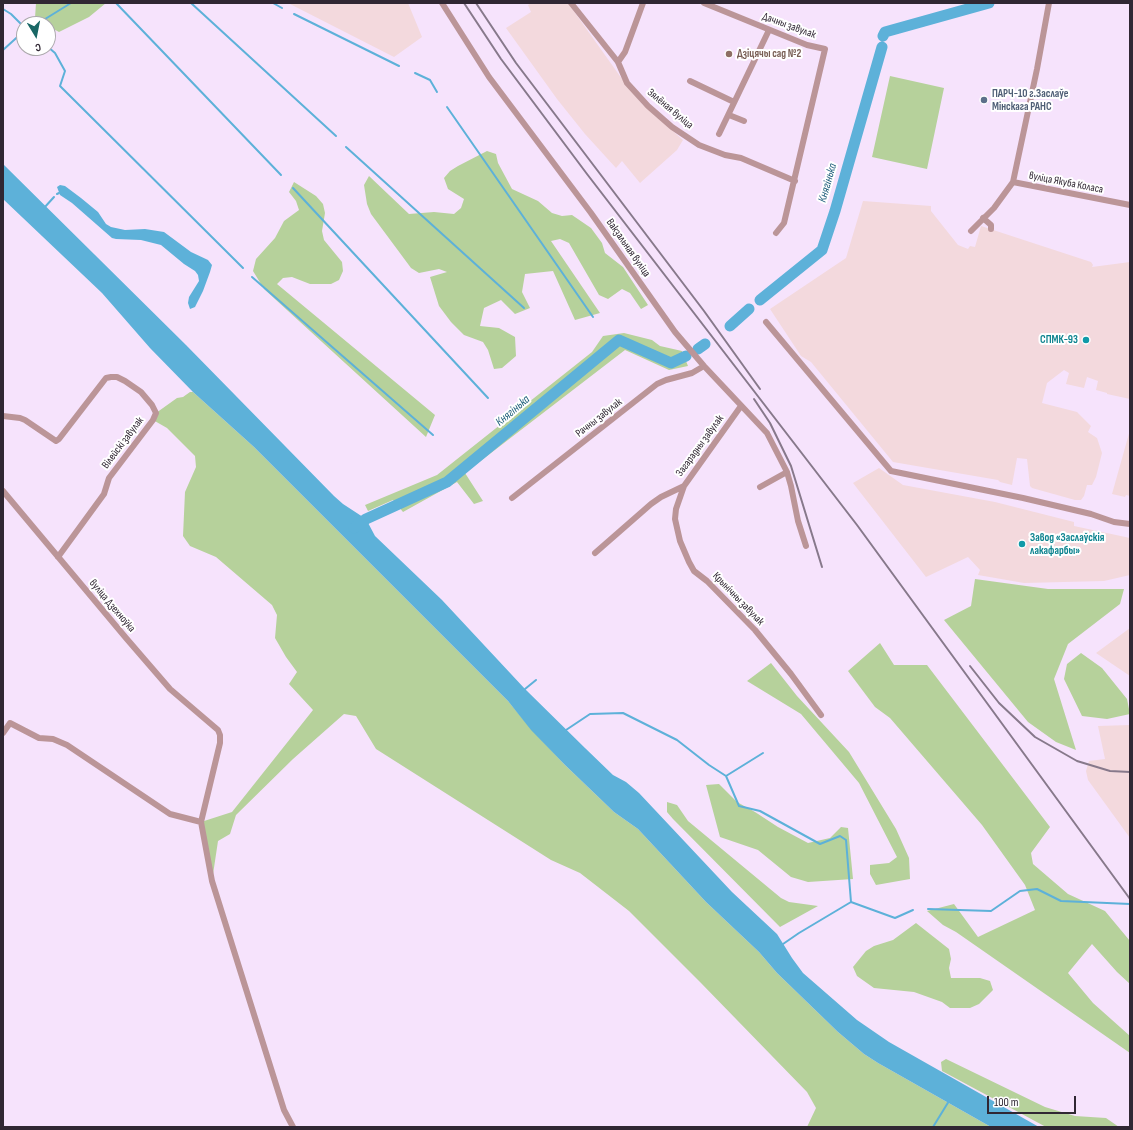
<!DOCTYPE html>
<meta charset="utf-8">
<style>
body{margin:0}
#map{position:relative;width:1133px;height:1130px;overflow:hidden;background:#f6e3fc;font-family:"Sofia Sans Condensed",sans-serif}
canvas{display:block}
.frame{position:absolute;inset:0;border:4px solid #302733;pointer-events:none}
.north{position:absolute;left:16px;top:16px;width:40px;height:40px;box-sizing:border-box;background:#fff;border:1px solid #aca9ad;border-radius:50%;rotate:170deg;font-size:11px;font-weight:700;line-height:16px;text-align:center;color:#302733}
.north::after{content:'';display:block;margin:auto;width:14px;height:18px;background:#196765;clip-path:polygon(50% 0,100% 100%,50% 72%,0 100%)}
.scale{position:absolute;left:987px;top:1096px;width:89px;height:18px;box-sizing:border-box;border:2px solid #302733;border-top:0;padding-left:5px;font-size:12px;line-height:14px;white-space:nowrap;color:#302733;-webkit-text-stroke:3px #fff;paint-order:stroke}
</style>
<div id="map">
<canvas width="1133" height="1130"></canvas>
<div class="frame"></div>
<div class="north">С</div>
<div class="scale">100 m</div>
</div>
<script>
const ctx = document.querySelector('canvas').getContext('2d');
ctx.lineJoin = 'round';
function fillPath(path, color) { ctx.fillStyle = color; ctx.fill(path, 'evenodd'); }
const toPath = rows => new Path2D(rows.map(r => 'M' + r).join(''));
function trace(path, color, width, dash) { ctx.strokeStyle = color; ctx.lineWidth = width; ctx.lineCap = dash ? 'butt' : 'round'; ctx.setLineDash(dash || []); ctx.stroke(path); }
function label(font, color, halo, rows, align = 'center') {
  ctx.font = font + ' "Sofia Sans Condensed",sans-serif'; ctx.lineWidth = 4; ctx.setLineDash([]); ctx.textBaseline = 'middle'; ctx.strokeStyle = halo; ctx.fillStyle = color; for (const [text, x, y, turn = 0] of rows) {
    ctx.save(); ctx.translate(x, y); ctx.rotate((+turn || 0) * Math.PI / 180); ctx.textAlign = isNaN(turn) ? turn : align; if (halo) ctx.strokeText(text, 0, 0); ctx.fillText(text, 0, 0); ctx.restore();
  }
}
fillPath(toPath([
 [290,3,408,3,422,37,394,57,290,4],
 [531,3,568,3,627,86,642,104,683,140,677,150,640,183,622,161,616,168,585,134,557,99,506,28,531,12,528,5],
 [863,201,931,206,931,211,958,245,968,249,970,246,975,247,981,226,1091,262,1093,265,1092,267,1130,262,1130,399,1107,394,1107,393,1096,390,1098,381,1087,377,1084,388,1066,384,1069,373,1064,370,1047,383,1042,403,1077,412,1091,426,1088,432,1097,438,1102,453,1096,477,1092,485,1087,485,1084,496,1081,500,1075,500,1032,488,1030,486,1027,459,1017,458,1012,485,1000,482,998,480,893,462,811,362,801,356,770,309,846,258],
 [1130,430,1130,496,1126,495,1125,497,1112,494],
 [879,468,903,485,995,502,1074,522,1074,526,1130,538,1130,575,1104,581,1024,583,978,575,980,570,968,557,926,577,853,483],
 [1130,628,1130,676,1096,653],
 [1130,725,1130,838,1088,780,1086,771,1089,761,1105,759,1098,726]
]), '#f3d9dd');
fillPath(toPath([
 [36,3,106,3,89,17,59,32,48,26,48,24,45,24,35,18],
 [890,76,944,88,927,169,872,157],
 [487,151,496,154,498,163,512,189,538,201,552,213,562,216,572,215,591,228,602,243,605,253,623,267,648,305,641,309,630,293,622,289,608,299,599,295,569,243,560,239,551,241,600,313,575,320,553,271,525,274,522,292,530,308,515,314,501,300,484,308,480,326,499,328,515,337,516,356,502,368,494,369,488,350,483,342,464,335,451,322,439,306,430,277,447,272,439,269,419,273,411,268,371,214,367,204,364,185,369,176,409,214,434,212,454,214,461,208,464,199,448,189,444,178,450,171,458,166],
 [294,182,316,196,323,204,325,213,322,231,324,240,342,262,343,271,339,280,331,284,310,284,292,277,283,278,277,284,435,415,426,437,264,289,253,271,256,259,275,238,284,221,299,210,296,201,289,192],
 [624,333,652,340,660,346,682,351,688,366,669,370,625,350,465,473,483,501,474,504,457,482,403,512,393,500,368,511,365,505,437,475,592,352,603,336],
 [190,392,193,392,254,447,508,701,532,730,565,765,614,812,638,829,706,902,759,952,777,973,838,1032,864,1054,878,1063,991,1127,807,1127,816,1108,807,1092,701,983,629,911,580,873,551,860,376,749,356,716,344,714,293,759,236,815,230,834,218,841,212,881,201,822,232,812,313,710,289,684,297,672,286,657,275,638,277,615,272,605,216,557,190,546,183,536,185,492,196,467,195,456,167,428,153,420,156,413,177,398,183,397],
 [975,579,1048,589,1124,589,1120,604,1068,644,1054,679,1076,750,1056,742,1028,722,944,620,971,606],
 [880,643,894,665,927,665,1050,827,1031,853,1033,864,1068,894,1105,911,1130,941,1130,984,1117,972,1092,944,1068,973,1093,1003,1130,1036,1130,1053,956,932,943,925,927,911,954,904,978,937,1035,910,1025,885,982,825,890,718,875,707,848,671],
 [1081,653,1102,668,1127,699,1130,714,1107,719,1082,716,1064,679,1067,664],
 [771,663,797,696,849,752,896,829,909,858,910,879,876,885,870,874,870,865,889,863,897,857,859,783,801,714,747,681],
 [719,784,737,802,755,812,778,827,808,843,830,838,841,827,848,828,853,879,808,882,791,877,758,850,720,837,706,785],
 [667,802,677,805,688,821,781,898,789,902,818,906,780,927,673,819,667,812],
 [916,923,949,949,951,959,949,968,951,978,980,978,990,981,993,990,979,1004,970,1008,950,1008,942,1002,914,992,874,988,857,976,853,967,866,951,874,946,893,940],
 [946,1059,1045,1107,1075,1116,1106,1118,1119,1127,1046,1127,942,1071,941,1062]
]), '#b6d19b');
fillPath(toPath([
 [3,164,186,345,334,496,343,504,366,519,375,536,442,600,525,689,585,748,613,775,626,782,639,793,732,892,777,934,792,958,803,973,857,1020,889,1042,1039,1127,991,1127,878,1063,864,1054,838,1032,777,973,759,952,706,902,638,829,614,812,565,765,531,730,508,701,254,447,193,392,150,348,102,293,3,199],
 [60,185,65,186,81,198,98,212,106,224,111,227,125,230,145,229,164,232,191,252,208,260,212,265,210,272,203,291,195,307,190,309,188,303,189,297,199,281,198,275,195,271,184,264,161,245,141,240,116,239,112,238,72,203,60,195,57,187]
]), '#5db1d9');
trace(toPath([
 [116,3,281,175],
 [191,3,336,136],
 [273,3,282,8],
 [3,9,11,14,24,27],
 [294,14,399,66],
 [37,24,71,3],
 [48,47,55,53,65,71,60,86,243,268],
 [3,50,24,31],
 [415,73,430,80,437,92],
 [447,107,593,317],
 [346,147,524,308],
 [293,188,488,398],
 [57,194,59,193],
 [44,208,54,197],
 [252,277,433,435],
 [525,689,536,680],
 [566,730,590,714,623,713,677,740,709,765,726,776,763,753],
 [726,776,739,806,760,811,820,844,840,836,846,840,851,902],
 [928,909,991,911,1020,891,1037,889,1061,901,1130,904],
 [783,944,799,933,851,902,895,918,913,910],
 [933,1127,949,1101]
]), '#5db1d9', 2);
trace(toPath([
 [883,36,885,32,989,3],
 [760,300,822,250,835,211,882,47],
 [730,326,749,309],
 [698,349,705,344],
 [354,528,366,519,447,482,619,340,671,363,686,356]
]), '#5db1d9', 11);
trace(toPath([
 [442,3,489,77,591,213,675,332,704,366,767,433,787,472,760,487],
 [571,3,618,62,627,83,648,106,672,127,699,145,725,155,741,158,795,181],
 [704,3,807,45,825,49,784,223,776,233],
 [1049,3,1037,69,1013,182,1130,205],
 [618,62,625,52,643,3],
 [690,81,734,102],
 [729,115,744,121],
 [719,134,769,30],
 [983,218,991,225,991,229],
 [971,231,994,208,1013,182],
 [766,322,891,471,1023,498,1091,514,1114,522,1130,524],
 [3,416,20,418,25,420,56,441,59,439,106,378,111,377,117,377,125,381,141,392,152,405,156,413,153,420,109,478,104,494,58,557],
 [787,472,791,486,798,521,806,546],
 [684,486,676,509,675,519,680,541,689,562,694,571,707,581,755,630,791,674,821,715],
 [3,491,126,638,170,689,218,730,220,735,220,743,201,822,212,881,284,1110,293,1127],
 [512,498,657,384,666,380,692,373,704,366],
 [595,553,651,504,661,497,684,486,741,406],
 [3,733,10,723,39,738,53,739,67,745,170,814,201,822]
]), '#bb9598', 6);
trace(toPath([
 [464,3,501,59,587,174,857,525,1130,899],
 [476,3,516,63,704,311,760,389],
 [754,399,770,423,791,466,822,567],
 [970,666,999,703,1035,737,1077,761,1110,771,1130,772]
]), '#87798b', 2);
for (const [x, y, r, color] of [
 [729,54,4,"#8d6e63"],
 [984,100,4,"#5c6f8a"],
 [1086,340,4,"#0f9aa8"],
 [1022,544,4,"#0f9aa8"]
]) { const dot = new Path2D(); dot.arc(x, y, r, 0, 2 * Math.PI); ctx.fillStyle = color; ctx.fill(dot); trace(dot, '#fff', 1.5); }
label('11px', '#302733', '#fff', [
 ["Дачны завулак",789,26,20],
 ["Зялёная вуліца",670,109,40],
 ["вуліца Якуба Коласа",1066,183,11],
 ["Вакзальная вуліца",628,248,55],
 ["Рачны завулак",599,418,-38],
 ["Вілейскі завулак",123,443,-53],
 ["Загарадны завулак",700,446,-54],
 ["Крынічны завулак",738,599,46],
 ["вуліца Дзехноўка",112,606,50]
]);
label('bold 11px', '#785e54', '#fff', [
 ["Дзіцячы сад №2",737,54]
], 'left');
label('bold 11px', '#4e5e75', '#fff', [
 ["ПАРЧ-10 г.Заслаўе",992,94],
 ["Мінскага РАНС",992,107]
], 'left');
label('bold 11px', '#0d838f', '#fff', [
 ["СПМК-93",1078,340],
 ["Завод «Заслаўскія",1030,538,"left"],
 ["лакафарбы»",1030,551,"left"]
], 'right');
label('italic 12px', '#1c5d79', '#fff', [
 ["Княгінька",828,183,-74],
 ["Княгінька",513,411,-40]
]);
</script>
